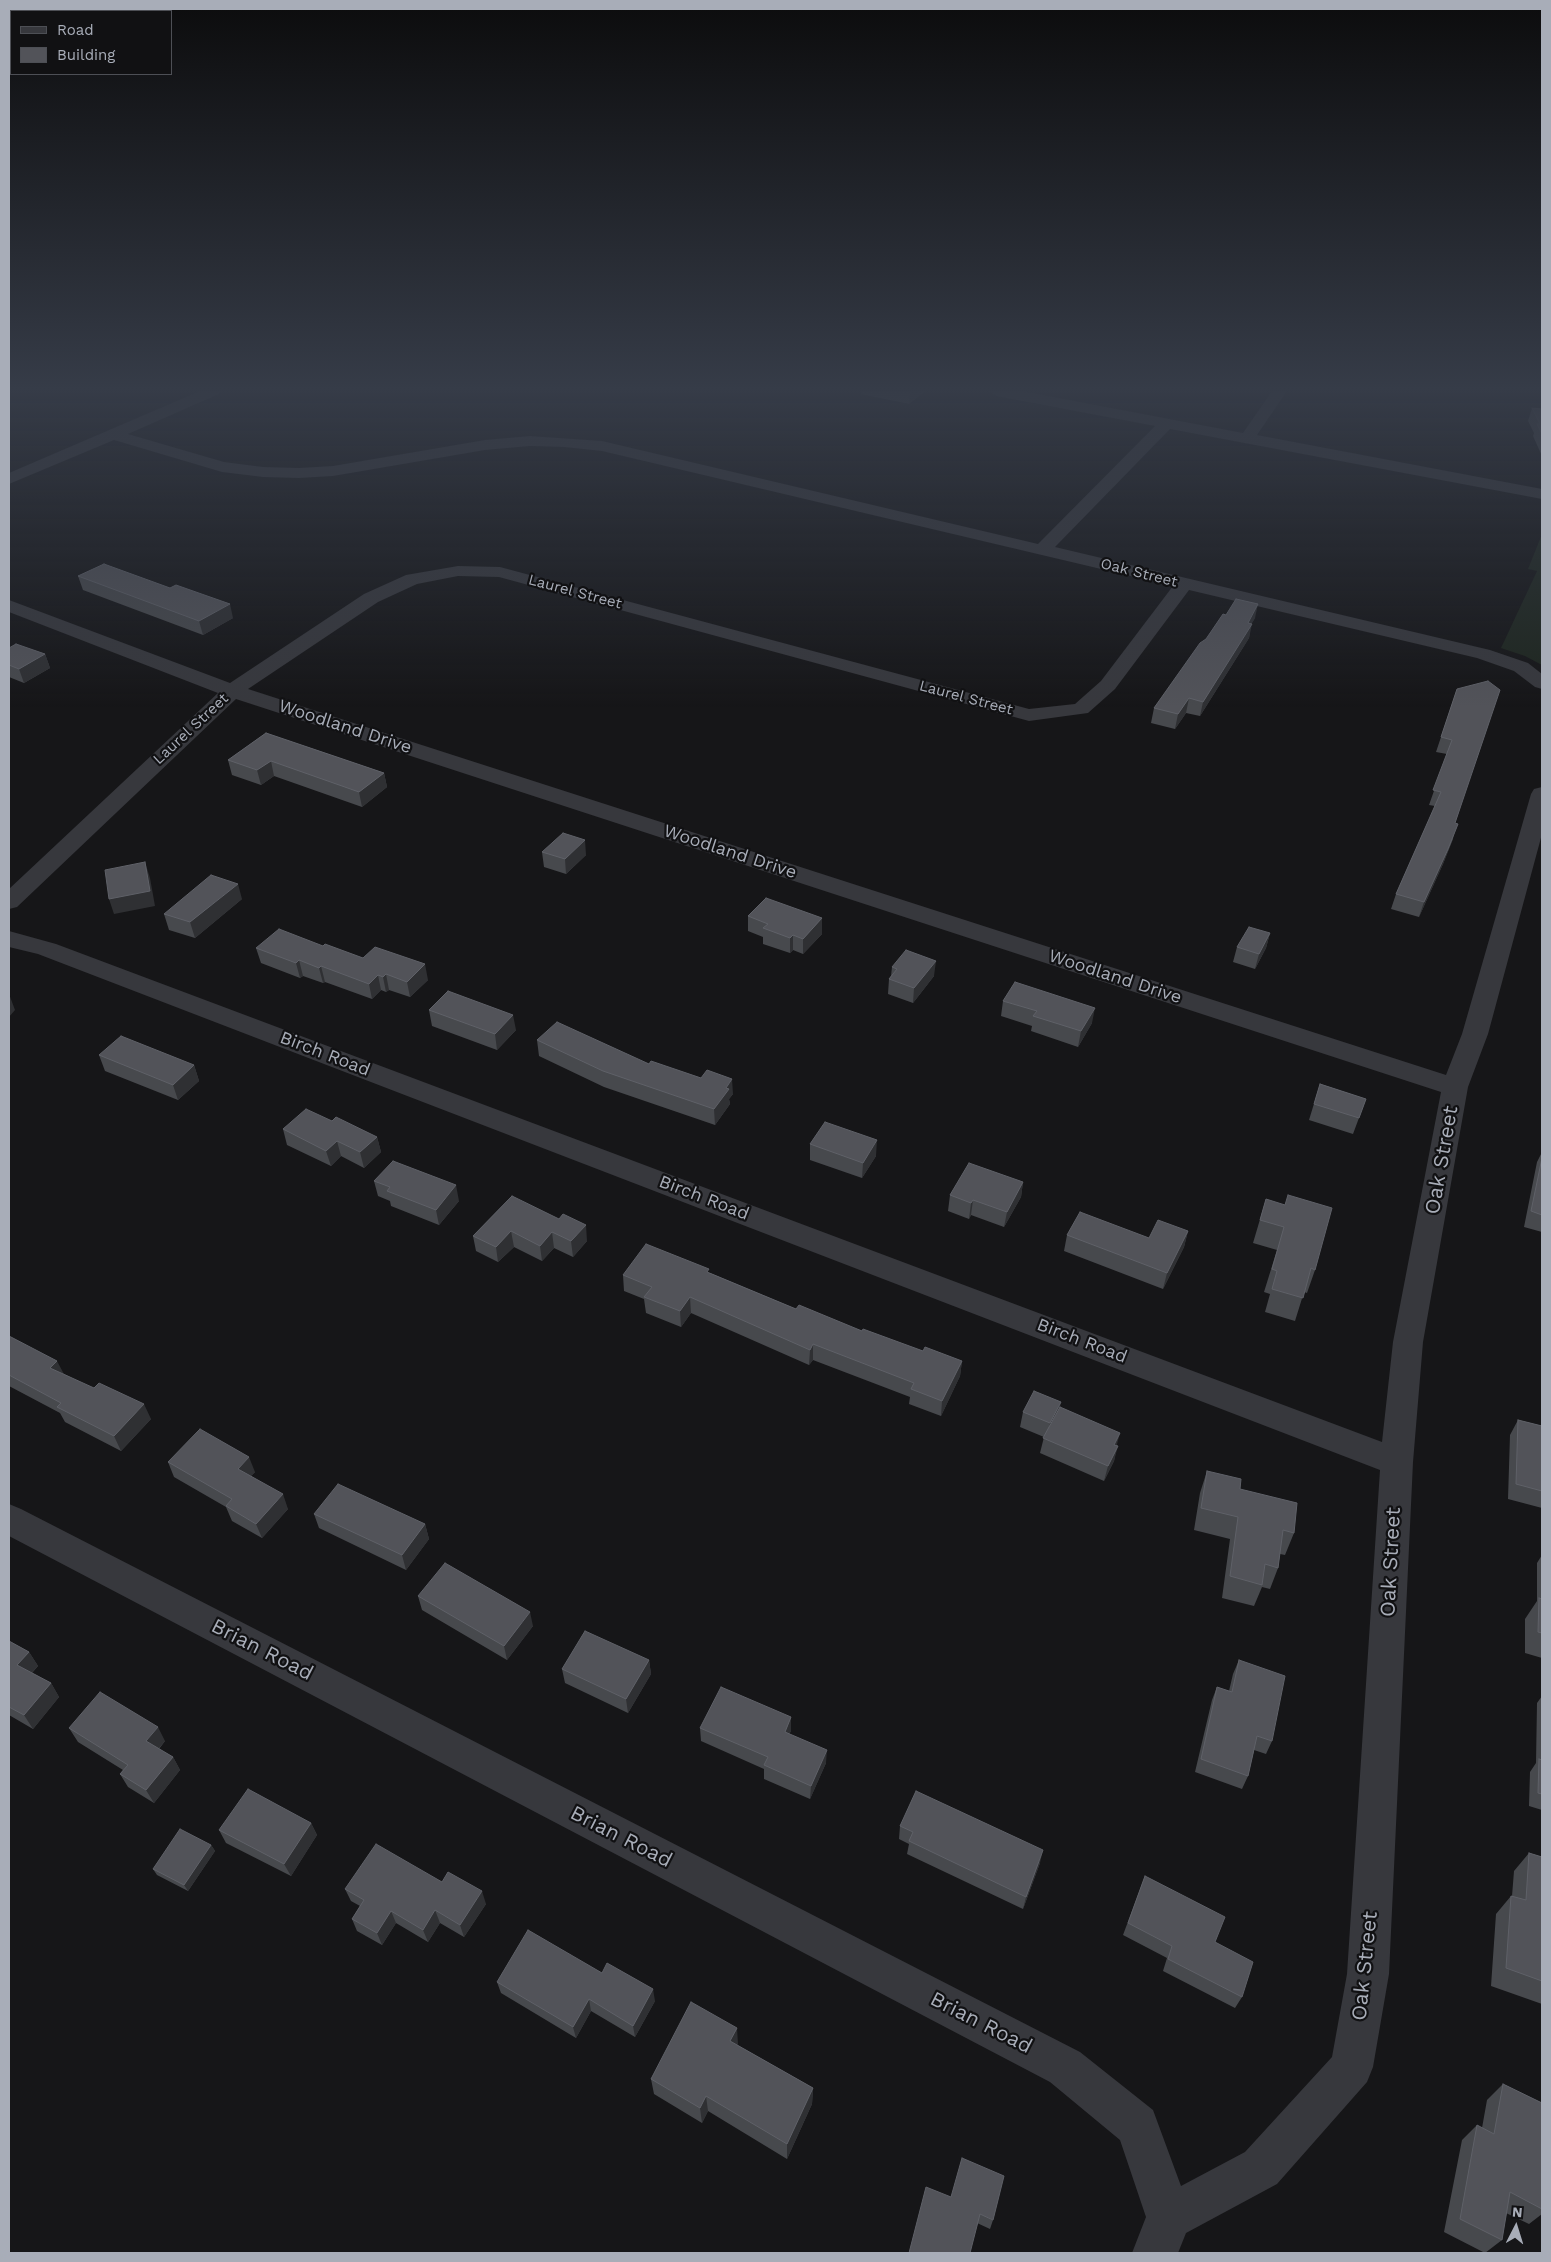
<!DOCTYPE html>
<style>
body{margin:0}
#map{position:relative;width:1551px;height:2262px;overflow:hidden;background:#161618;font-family:"Work Sans",sans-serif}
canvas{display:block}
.frame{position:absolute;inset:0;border:10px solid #a8adb8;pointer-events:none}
.legend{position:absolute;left:10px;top:10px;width:162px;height:65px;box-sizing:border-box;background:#111113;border:1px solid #4d4f55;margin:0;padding:6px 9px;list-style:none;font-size:15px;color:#a8adb8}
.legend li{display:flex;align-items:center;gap:10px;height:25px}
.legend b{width:25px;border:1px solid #4d4f55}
.north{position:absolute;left:1491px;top:2202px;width:50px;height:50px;-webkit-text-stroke:4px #111113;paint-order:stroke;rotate:5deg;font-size:14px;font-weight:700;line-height:20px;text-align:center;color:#a8adb8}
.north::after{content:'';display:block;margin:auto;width:18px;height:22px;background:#a8adb8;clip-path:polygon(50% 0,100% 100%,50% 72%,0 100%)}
</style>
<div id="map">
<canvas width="1551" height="2262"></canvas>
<div class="frame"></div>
<ul class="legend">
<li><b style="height:6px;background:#37383d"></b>Road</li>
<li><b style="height:14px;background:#525359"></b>Building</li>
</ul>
<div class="north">N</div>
</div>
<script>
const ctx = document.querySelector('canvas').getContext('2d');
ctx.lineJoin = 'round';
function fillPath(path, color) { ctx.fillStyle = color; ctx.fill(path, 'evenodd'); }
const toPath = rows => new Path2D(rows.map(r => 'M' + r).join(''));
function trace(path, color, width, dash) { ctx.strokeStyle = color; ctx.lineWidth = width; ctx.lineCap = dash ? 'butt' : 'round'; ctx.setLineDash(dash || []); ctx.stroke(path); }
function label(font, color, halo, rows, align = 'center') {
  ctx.font = font + ' "Work Sans",sans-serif'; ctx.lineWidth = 4.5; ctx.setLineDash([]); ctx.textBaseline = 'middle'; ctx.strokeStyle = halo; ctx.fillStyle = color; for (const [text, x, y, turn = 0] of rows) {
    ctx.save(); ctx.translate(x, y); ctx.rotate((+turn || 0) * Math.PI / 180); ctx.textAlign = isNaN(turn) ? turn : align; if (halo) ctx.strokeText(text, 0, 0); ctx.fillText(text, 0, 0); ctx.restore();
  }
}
fillPath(toPath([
 [1542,534,1542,665,1525,656,1501,648,1537,571,1528,569]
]), '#1e261f');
fillPath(toPath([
 [200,391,221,391,219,394,128,434,224,462,263,467,299,468,333,466,485,440,530,436,602,441,1038,544,1155,426,996,396,989,391,1022,391,1243,433,1272,391,1287,391,1257,435,1542,489,1542,499,1170,429,1055,547,1490,650,1528,663,1542,674,1542,689,1535,687,1514,671,1477,658,1189,590,1115,689,1088,713,1029,721,499,577,458,576,417,584,378,602,248,689,1446,1075,1462,1034,1531,794,1534,789,1542,787,1542,834,1488,1034,1468,1087,1423,1342,1413,1462,1389,1974,1373,2067,1367,2082,1277,2184,1186,2233,1178,2253,1132,2253,1146,2217,1120,2140,1050,2082,9,1536,9,1504,21,1509,1080,2052,1153,2110,1181,2186,1245,2152,1332,2057,1347,1974,1380,1470,38,954,9,947,9,931,56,944,1382,1442,1393,1342,1441,1092,236,699,17,907,9,909,9,889,218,693,9,612,9,600,230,683,364,594,406,575,458,566,500,567,1029,709,1075,704,1101,681,1173,586,602,451,564,447,530,446,485,450,333,476,299,478,263,477,222,472,114,440,9,484,9,473,200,391]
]), '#37383d');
fillPath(toPath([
 [861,391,925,391,909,404,861,394],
 [1532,408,1542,409,1542,456,1533,436,1534,433,1528,421],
 [78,576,233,618,203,635,83,590],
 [1255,618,1251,624,1249,638,1200,716,1186,713,1175,729,1151,723,1154,708,1206,639],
 [9,648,45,654,50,668,24,683,9,677],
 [1457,689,1455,823,1453,839,1443,864,1419,917,1391,909,1396,894,1435,806,1429,805,1447,754,1436,752],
 [266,733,384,773,387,787,362,807,274,776,261,785,232,775,228,760],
 [542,852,586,855,566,874,544,867],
 [242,899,195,938,169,930,164,914],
 [748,916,822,918,822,934,803,954,793,950,790,953,763,944,763,937,748,931],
 [1270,933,1266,948,1255,969,1233,962,1237,947],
 [323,946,363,958,428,980,410,997,389,990,386,992,381,990,372,999,325,982,323,983,303,976,300,978,261,963,256,948],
 [892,967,934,976,913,1003,888,994,889,979,891,976],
 [1003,1001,1092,1023,1078,1047,1031,1031,1032,1026,1001,1016],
 [429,1010,516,1030,497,1050,432,1026],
 [537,1040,649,1064,733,1094,729,1099,730,1104,715,1125,604,1087,539,1056],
 [99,1055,194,1065,199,1081,178,1100,105,1071],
 [1320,1084,1366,1099,1353,1134,1309,1120],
 [332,1121,377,1137,381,1152,364,1168,341,1156,331,1166,287,1145,283,1129],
 [810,1144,876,1156,862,1178,810,1160],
 [1542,1152,1542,1232,1524,1227,1537,1162],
 [374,1181,459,1201,439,1225,391,1206,390,1201,378,1196],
 [1023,1182,1021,1197,1004,1227,971,1215,969,1219,948,1211,950,1195],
 [512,1196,587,1241,573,1257,554,1248,542,1261,514,1247,498,1262,476,1251,473,1236],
 [1266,1199,1315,1270,1307,1293,1304,1292,1295,1321,1265,1312,1270,1294,1264,1292,1277,1250,1253,1243],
 [1188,1231,1184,1247,1163,1289,1064,1251,1067,1235,1149,1238],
 [710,1273,796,1309,923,1351,962,1361,960,1376,941,1416,909,1404,910,1397,813,1360,809,1365,691,1313,681,1327,646,1313,644,1299,624,1291,623,1275],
 [9,1336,64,1374,151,1419,121,1451,65,1422,60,1413,9,1386],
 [1060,1407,1117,1446,1114,1461,1104,1481,1040,1453,1044,1437,1020,1427,1023,1412],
 [1518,1420,1542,1426,1542,1508,1508,1499,1510,1435],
 [168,1462,255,1472,251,1476,288,1509,262,1538,232,1521,226,1507,174,1477],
 [1207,1471,1240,1489,1294,1533,1285,1555,1280,1554,1278,1568,1270,1589,1262,1587,1254,1606,1222,1598,1230,1539,1194,1530,1200,1493],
 [314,1514,425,1524,429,1539,406,1570,319,1528],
 [1542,1555,1542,1658,1525,1653,1525,1619,1537,1601,1537,1563],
 [418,1596,533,1626,507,1660,422,1610],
 [9,1641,29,1652,38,1666,32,1673,51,1683,59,1697,33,1729,9,1715],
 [649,1660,651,1674,628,1713,565,1683,562,1669],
 [1239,1660,1272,1741,1266,1754,1254,1750,1248,1776,1242,1789,1195,1772,1212,1700,1217,1687,1229,1691,1233,1674],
 [1542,1696,1542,1810,1529,1806,1530,1772,1536,1763,1537,1703],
 [791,1717,791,1731,789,1734,826,1763,810,1799,764,1779,764,1769,701,1741,700,1728],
 [69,1728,165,1741,159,1749,173,1757,180,1770,154,1803,128,1787,120,1774,123,1770,78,1742],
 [311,1823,317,1835,291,1876,226,1843,219,1830],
 [900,1826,1040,1863,1023,1909,907,1854,909,1844,899,1839],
 [211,1845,215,1851,188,1891,157,1875,153,1869],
 [1529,1853,1542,1857,1542,2004,1491,1986,1496,1914,1511,1896,1512,1896,1514,1871],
 [1145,1876,1215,1942,1242,1997,1235,2008,1163,1971,1167,1958,1123,1935],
 [442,1882,486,1904,464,1937,440,1923,428,1942,396,1923,382,1945,357,1931,352,1919,360,1906,351,1901,345,1889],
 [602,1973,655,2001,635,2037,591,2011,576,2038,501,1993,497,1982],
 [737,2028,737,2045,813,2088,812,2104,787,2159,708,2111,702,2123,654,2094,651,2079],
 [1503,2084,1542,2103,1542,2214,1529,2224,1506,2213,1502,2240,1485,2253,1444,2232,1462,2140,1477,2125,1482,2128,1487,2100],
 [926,2187,993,2220,990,2229,977,2223]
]), '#47494d');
fillPath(toPath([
 [910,391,925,391,909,404,910,392],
 [230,604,233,618,203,635,199,621],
 [1258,604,1255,618,1247,632,1252,624,1249,638,1200,716,1203,702,1248,623],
 [45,654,50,668,24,683,19,669],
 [1189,698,1186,713,1175,729,1178,714],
 [271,761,274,776,261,785,257,770],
 [384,773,387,787,362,807,359,792],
 [1458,824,1443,864,1419,917,1424,902],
 [585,840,586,855,566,874,565,859],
 [145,862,150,878,155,906,114,914,109,899],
 [238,884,242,899,195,938,190,922],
 [822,918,822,934,803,954,803,939],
 [1270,933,1266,948,1255,969,1259,954],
 [793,935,793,950,790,953,790,938],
 [299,960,303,976,300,978,296,963],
 [936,961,934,976,913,1003,914,988],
 [425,964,428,980,410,997,407,982],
 [321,966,325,982,323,983,319,968],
 [386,974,389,990,386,992,383,977],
 [378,975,381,990,372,999,369,984],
 [9,994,15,1010,9,1017],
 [1095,1008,1092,1023,1078,1047,1081,1031],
 [513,1015,516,1030,497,1050,495,1034],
 [194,1065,199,1081,178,1100,173,1085],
 [732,1079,733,1094,729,1099,730,1104,715,1125,714,1109,726,1088],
 [377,1137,381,1152,364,1168,360,1152],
 [877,1140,876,1156,862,1178,863,1163],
 [337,1141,341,1156,331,1166,326,1151],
 [1023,1182,1021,1197,1004,1227,1007,1212],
 [456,1185,459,1201,439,1225,436,1210],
 [973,1200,971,1215,969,1219,971,1203],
 [586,1225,587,1241,573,1257,571,1241],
 [511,1231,514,1247,498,1262,496,1247],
 [1188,1231,1184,1247,1163,1289,1167,1273],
 [552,1232,554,1248,542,1261,540,1246],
 [690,1297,691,1313,681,1327,680,1311],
 [813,1344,813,1360,809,1365,810,1350],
 [57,1361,65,1376,50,1368],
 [962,1361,960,1376,941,1416,942,1401],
 [1061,1402,1058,1417,1047,1438,1050,1423],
 [144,1404,151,1419,121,1451,114,1436],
 [1120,1433,1116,1448,1114,1445],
 [1118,1446,1114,1461,1104,1481,1108,1466],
 [249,1457,255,1472,244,1484,238,1469],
 [283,1494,288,1509,262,1538,256,1524],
 [425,1524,429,1539,406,1570,402,1555],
 [530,1612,533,1626,507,1660,504,1646],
 [29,1652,38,1666,26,1679,17,1665],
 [649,1660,651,1674,628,1713,626,1699],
 [51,1683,59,1697,33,1729,24,1715],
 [791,1717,791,1731,784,1745,785,1732],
 [158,1727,165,1741,154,1754,146,1741],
 [827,1750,826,1763,810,1799,811,1786],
 [173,1757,180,1770,154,1803,146,1790],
 [311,1823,317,1835,291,1876,284,1864],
 [211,1845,215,1851,188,1891,184,1885],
 [1043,1850,1040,1863,1023,1909,1026,1897],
 [482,1891,486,1904,464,1937,460,1925],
 [435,1910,440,1923,428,1942,423,1930],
 [391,1911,396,1923,382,1945,377,1933],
 [653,1989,655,2001,635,2037,633,2026],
 [589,1999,591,2011,576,2038,573,2027],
 [737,2028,738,2044,731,2057,730,2041],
 [813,2088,812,2104,787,2159,787,2144],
 [706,2096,708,2111,702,2123,700,2108]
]), '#2f3033');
const building = toPath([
 [1532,408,1542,409,1542,434,1537,424,1540,424,1532,408],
 [104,564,170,588,176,585,230,604,199,621,78,576,104,564],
 [1236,599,1258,604,1248,623,1252,624,1203,702,1189,698,1178,714,1154,708,1200,643,1206,639,1223,614,1226,615,1236,599],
 [16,644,45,654,19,669,9,665,9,648,16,644],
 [1488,681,1500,690,1455,823,1458,824,1448,849,1424,902,1396,894,1441,792,1433,790,1452,740,1441,737,1457,689,1488,681],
 [266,733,384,773,359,792,271,761,257,770,228,760,266,733],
 [563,833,585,840,565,859,542,852,563,833],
 [145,862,150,891,109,899,105,870,145,862],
 [211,875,238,884,190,922,164,914,211,875],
 [766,898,822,918,803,939,793,935,790,938,763,928,768,924,748,916,766,898],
 [1249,927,1270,933,1259,954,1237,947,1249,927],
 [279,929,323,946,325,944,363,958,375,947,425,964,407,982,386,974,383,977,378,975,369,984,321,966,319,968,299,960,296,963,256,948,279,929],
 [906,950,936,961,914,988,889,979,897,969,892,967,906,950],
 [1015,982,1095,1008,1081,1031,1033,1016,1037,1011,1003,1001,1015,982],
 [448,991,513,1015,495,1034,429,1010,448,991],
 [557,1022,649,1064,651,1061,701,1078,707,1070,732,1079,726,1088,729,1089,714,1109,603,1071,537,1040,557,1022],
 [121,1036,194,1065,173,1085,99,1055,121,1036],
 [1320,1084,1366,1099,1359,1118,1314,1104,1320,1084],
 [306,1109,332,1121,336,1117,377,1137,360,1152,337,1141,326,1151,283,1129,306,1109],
 [825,1122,877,1140,863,1163,810,1144,825,1122],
 [1542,1158,1542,1215,1531,1211,1542,1158],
 [393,1161,456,1185,436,1210,387,1191,390,1187,374,1181,393,1161],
 [969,1163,1023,1182,1007,1212,973,1200,971,1203,950,1195,969,1163],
 [1288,1195,1332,1208,1315,1270,1311,1268,1303,1298,1272,1289,1277,1271,1272,1269,1284,1227,1260,1220,1266,1199,1285,1205,1288,1195],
 [512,1196,559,1219,563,1214,586,1225,571,1241,552,1232,540,1246,511,1231,496,1247,473,1236,512,1196],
 [1080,1212,1149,1238,1158,1220,1188,1231,1167,1273,1067,1235,1080,1212],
 [646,1244,709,1269,707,1272,796,1309,799,1305,862,1331,863,1329,923,1351,925,1347,962,1361,942,1401,911,1389,914,1383,813,1344,810,1350,690,1297,680,1311,644,1297,652,1287,623,1275,646,1244],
 [9,1336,57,1361,50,1368,94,1388,99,1383,144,1404,114,1436,57,1407,61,1403,9,1375,9,1336],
 [1034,1391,1061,1402,1050,1423,1023,1412,1034,1391],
 [1060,1407,1120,1433,1114,1445,1118,1446,1108,1466,1043,1438,1060,1407],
 [1518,1420,1542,1426,1542,1491,1516,1484,1518,1420],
 [200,1429,249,1457,238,1469,283,1494,256,1524,226,1506,232,1499,168,1462,200,1429],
 [1207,1471,1241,1479,1240,1489,1297,1503,1294,1533,1283,1530,1278,1568,1265,1564,1262,1585,1230,1576,1238,1517,1201,1508,1207,1471],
 [338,1484,425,1524,402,1555,314,1514,338,1484],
 [445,1563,530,1612,504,1646,418,1596,445,1563],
 [1539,1598,1542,1599,1542,1633,1538,1632,1539,1598],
 [585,1631,649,1660,626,1699,562,1669,585,1631],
 [9,1641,29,1652,17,1665,51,1683,24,1715,9,1707,9,1641],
 [1239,1660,1285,1676,1272,1741,1257,1736,1248,1776,1201,1759,1217,1687,1232,1692,1239,1660],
 [721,1687,791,1717,785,1732,827,1750,811,1786,764,1765,768,1757,700,1728,721,1687],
 [100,1692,158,1727,146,1741,173,1757,146,1790,120,1774,128,1765,69,1728,100,1692],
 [1539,1759,1542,1760,1542,1794,1538,1793,1539,1759],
 [248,1789,311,1823,284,1864,219,1830,248,1789],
 [916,1791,1043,1850,1026,1897,909,1841,913,1832,900,1826,916,1791],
 [180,1829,211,1845,184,1885,153,1869,180,1829],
 [376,1844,442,1882,448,1872,482,1891,460,1925,435,1910,423,1930,391,1911,377,1933,352,1919,364,1900,345,1889,376,1844],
 [1529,1853,1542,1857,1542,1981,1506,1968,1511,1896,1526,1900,1529,1853],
 [1145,1876,1225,1917,1215,1942,1253,1962,1242,1997,1168,1959,1172,1946,1128,1923,1145,1876],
 [528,1930,602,1973,607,1963,653,1989,633,2026,589,1999,573,2027,497,1982,528,1930],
 [691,2002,737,2028,730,2041,813,2088,787,2144,706,2096,700,2108,651,2079,691,2002],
 [1503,2084,1542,2103,1542,2209,1510,2192,1502,2240,1460,2219,1477,2125,1494,2134,1503,2084],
 [962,2158,1004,2176,993,2220,980,2214,970,2253,909,2253,926,2187,951,2197,962,2158]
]);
fillPath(building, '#525359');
trace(building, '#5f6168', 1);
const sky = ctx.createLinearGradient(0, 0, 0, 708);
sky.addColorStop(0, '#0c0c0d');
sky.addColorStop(0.55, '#363c48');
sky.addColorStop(1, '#363c4800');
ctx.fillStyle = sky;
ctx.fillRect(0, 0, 1551, 708);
label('15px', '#a8adb8', '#111113', [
 ["Oak Street",1139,573,14],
 ["Laurel Street",575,592,15],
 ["Laurel Street",966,698,15],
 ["Laurel Street",191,729,-43]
]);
label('18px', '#a8adb8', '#111113', [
 ["Woodland Drive",345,727,18],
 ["Woodland Drive",730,852,18],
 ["Woodland Drive",1115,977,18],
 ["Birch Road",325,1054,21],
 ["Birch Road",704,1198,21],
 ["Birch Road",1082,1341,21]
]);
label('21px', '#a8adb8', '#111113', [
 ["Oak Street",1442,1160,-80],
 ["Oak Street",1391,1562,-87],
 ["Brian Road",262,1650,27],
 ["Brian Road",621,1837,27],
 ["Oak Street",1365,1966,-84],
 ["Brian Road",981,2023,27]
]);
</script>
